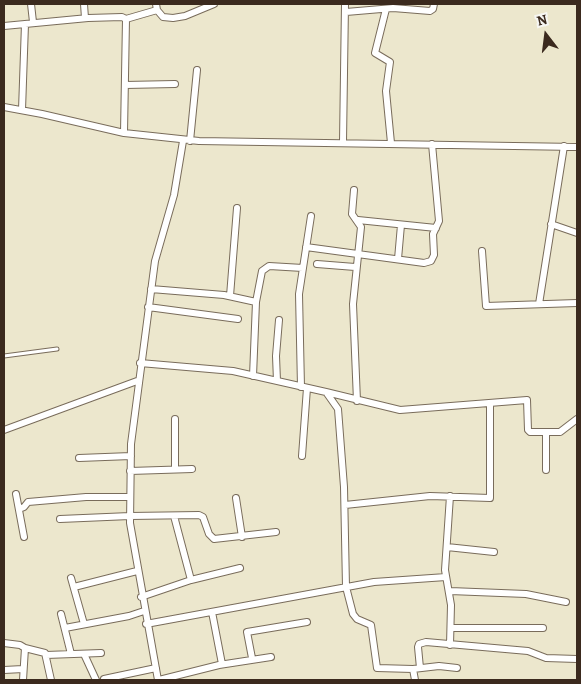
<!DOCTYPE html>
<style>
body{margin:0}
#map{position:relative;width:581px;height:684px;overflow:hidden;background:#ece7cd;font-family:Alegreya,serif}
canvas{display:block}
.frame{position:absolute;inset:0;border:5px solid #3b2a1e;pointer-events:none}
.north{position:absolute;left:521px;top:10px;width:50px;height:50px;-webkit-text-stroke:4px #f6f6f2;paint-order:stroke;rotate:345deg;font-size:14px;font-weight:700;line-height:20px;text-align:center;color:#3b2a1e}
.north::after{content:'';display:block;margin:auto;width:18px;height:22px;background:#3b2a1e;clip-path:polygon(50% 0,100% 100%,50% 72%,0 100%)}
</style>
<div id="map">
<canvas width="581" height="684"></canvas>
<div class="frame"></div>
<div class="north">N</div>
</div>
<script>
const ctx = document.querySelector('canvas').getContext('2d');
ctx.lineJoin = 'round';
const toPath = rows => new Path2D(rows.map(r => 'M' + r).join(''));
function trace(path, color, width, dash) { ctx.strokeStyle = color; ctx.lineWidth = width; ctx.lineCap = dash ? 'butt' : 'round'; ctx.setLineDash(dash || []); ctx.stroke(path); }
const service = toPath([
 [4,356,57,349]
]);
const minor = toPath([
 [31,4,33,22],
 [84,4,85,18],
 [386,9,375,53,390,62,386,91,391,143],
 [157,10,163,17,173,18,185,16,214,4],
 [346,12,393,8,430,11,433,9,434,4],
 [126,19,157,10,156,4],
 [4,26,88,18,122,17,126,19,124,133,199,141,577,147],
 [125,85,175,84],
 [4,107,42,114,124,133],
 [22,110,25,24],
 [190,141,197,70],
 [343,142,345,4],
 [354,190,352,214,361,227,353,304,357,401],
 [358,220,436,228],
 [551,224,577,233],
 [306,247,424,263,431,261,434,255,433,234,439,221,432,144],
 [482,251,486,306,577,303],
 [398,259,401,225],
 [317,264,355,267],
 [151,289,224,295,256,302],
 [230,296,237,208],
 [539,304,564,146],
 [148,307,238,319],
 [140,363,233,371,326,392,338,409,344,487,346,587,353,614,357,619,371,625,377,668,413,669,439,666,457,668],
 [253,376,256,302,262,271,269,266,303,268],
 [277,381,276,356,279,320],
 [301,387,299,294,311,216],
 [326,392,400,410,527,400,528,430,530,432,560,432,577,419],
 [4,430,137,381],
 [546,432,546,470],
 [302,456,307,388],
 [79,458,131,456],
 [175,469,175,419],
 [130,471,192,469],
 [16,494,24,537],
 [236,498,242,537],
 [345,505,430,496,490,498,490,403],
 [19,509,24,507,28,502,86,497,130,497],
 [174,516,191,580],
 [60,519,130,516,199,515,203,517,209,534,214,539,276,532],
 [447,547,494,552],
 [71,578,84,624],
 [74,587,137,571],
 [450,591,526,594,566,602],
 [141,597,191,580,240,568],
 [212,612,222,664],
 [61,614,71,654],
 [146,624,374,582,446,577],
 [65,628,129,616,144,611],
 [451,628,543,628],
 [4,643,20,645,25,648,23,680],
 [450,645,451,605,445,570,450,496],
 [25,648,45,653,51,680],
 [84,654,96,680],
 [46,655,101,653],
 [252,658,247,632,307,622],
 [420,668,418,647,419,644,426,642,528,651,546,658,577,659],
 [413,669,415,680],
 [4,670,23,669],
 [104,679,156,668],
 [158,680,130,523,131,444,155,261,174,195,183,141],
 [159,680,219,665,271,657]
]);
trace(service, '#796c5b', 5);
trace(minor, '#796c5b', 8);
trace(service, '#fff', 3);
trace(minor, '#fff', 6);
</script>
